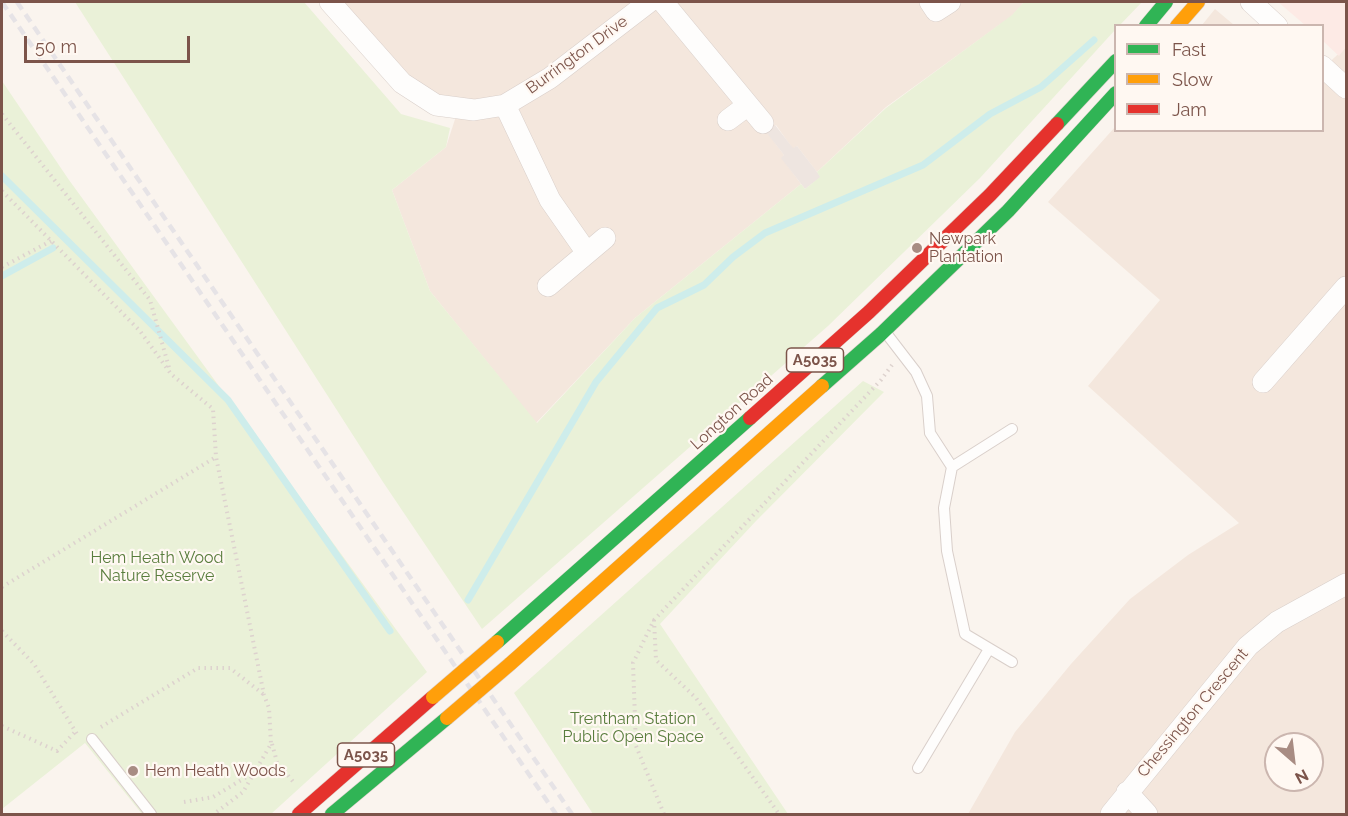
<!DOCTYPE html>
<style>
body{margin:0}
#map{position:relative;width:1348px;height:816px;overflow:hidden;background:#faf4ee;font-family:Raleway,sans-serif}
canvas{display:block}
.frame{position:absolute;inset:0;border:3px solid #7c544a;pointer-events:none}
.legend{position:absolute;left:1114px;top:24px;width:210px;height:108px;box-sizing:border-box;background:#fff8f2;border:2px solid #cbb6af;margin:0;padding:8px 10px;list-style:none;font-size:18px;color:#7c544a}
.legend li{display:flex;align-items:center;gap:12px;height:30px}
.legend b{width:30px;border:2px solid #cbb6af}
.north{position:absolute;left:1264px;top:732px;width:60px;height:60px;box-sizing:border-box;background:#fff8f2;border:2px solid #cbb6af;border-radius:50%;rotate:152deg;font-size:16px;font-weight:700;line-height:24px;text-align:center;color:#7c544a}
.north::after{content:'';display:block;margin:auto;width:21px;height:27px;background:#a88c83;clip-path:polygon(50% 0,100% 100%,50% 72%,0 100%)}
.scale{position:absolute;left:24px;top:36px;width:166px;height:27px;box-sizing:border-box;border:3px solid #7c544a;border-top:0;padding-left:8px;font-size:18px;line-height:21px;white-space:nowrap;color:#7c544a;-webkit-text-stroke:4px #fff8f2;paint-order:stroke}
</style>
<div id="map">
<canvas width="1348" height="816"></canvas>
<div class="frame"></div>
<ul class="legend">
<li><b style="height:8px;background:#30b455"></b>Fast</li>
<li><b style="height:8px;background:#ff9f0a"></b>Slow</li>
<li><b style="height:8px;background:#e5322d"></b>Jam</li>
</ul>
<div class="north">N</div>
<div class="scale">50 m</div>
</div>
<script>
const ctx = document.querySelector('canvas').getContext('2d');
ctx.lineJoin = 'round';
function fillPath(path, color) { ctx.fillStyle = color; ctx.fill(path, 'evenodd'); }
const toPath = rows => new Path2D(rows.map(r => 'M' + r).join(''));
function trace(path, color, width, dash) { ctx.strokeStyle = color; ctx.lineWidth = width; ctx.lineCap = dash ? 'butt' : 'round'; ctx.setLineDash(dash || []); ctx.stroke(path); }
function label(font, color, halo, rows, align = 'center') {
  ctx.font = font + ' Raleway,sans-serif'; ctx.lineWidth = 4.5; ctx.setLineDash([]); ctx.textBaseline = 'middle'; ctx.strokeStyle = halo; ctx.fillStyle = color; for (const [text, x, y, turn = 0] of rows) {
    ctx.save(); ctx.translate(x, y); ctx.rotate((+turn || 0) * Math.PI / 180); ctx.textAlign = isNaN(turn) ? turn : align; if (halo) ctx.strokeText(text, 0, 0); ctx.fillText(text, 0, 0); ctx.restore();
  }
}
fillPath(toPath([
 [330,2,1024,2,1013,15,886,107,817,172,797,146,793,149,776,125,767,132,784,155,782,158,801,184,635,318,536,423,430,291,392,190,446,147,458,110,436,105],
 [1215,9,1234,25,1202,25],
 [1346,47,1346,814,968,814,1015,732,1071,664,1130,599,1188,555,1239,523,1088,386,1160,300,1048,202,1115,127,1116,130,1322,130,1323,68],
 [1276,744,1312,744,1312,780,1276,780]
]), '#f4e7dd');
fillPath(toPath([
 [1278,2,1346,2,1346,47,1339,56,1323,41,1322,26,1305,25]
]), '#fdeae5');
fillPath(toPath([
 [775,125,793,148,797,146,821,177,805,189,781,158,784,155,766,132]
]), '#eee5e0');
fillPath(toPath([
 [75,2,304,2,401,114,450,128,446,147,392,190,430,291,537,423,635,318,801,184,805,189,820,177,817,172,886,108,1012,15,1024,2,1142,2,1120,25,1116,26,1115,30,980,178,828,326,482,629,383,482],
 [2,81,69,180,427,672,271,814,142,814,85,743,2,809],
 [863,381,884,392,756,521,660,624,788,814,593,814,514,693]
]), '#eaf1d8');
trace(toPath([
 [2,176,228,400,390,631],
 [2,276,53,248],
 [468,600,596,382,657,308,704,285,733,257,765,233,923,165,990,114,1041,87,1094,40]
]), '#ceedeb', 7);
const lane = toPath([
 [886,333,916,372,927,396,930,433,952,467,944,508,947,551,965,634,1012,662],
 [952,467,1012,429],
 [92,739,151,814],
 [918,768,989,649]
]);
const street = toPath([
 [330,2,402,83,436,105,474,110,505,105,550,78,649,2],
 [663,2,763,123],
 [930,2,936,11,950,2],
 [1251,2,1277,26],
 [1322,66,1346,88],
 [505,105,550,200,587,253],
 [728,120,748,105],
 [548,286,605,238],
 [1263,382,1346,287],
 [1127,792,1147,814],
 [1111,814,1248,646,1277,622,1346,584]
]);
const fast = toPath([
 [1146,26,1166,2],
 [1057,124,1116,61],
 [822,386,881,334,1008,211,1116,93],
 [497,642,750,418],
 [332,814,447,718]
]);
const slow = toPath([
 [1177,26,1198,2],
 [510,664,822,386]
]);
const jam = toPath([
 [750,418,869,312,990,195,1057,124],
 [299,814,433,697]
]);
trace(lane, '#d9cfca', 12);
trace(street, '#d9cfca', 22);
trace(fast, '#dbcfca', 15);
trace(slow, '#dbcfca', 15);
trace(jam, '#dbcfca', 15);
trace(toPath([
 [2,114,150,300,170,371],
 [2,191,140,331,171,374,213,409,216,457,264,695,269,708,271,744,243,792,214,814],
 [2,267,51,241],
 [2,587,216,457],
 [654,620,656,660,696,698,779,814],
 [2,631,34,664,77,734],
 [2,726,57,751,75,732],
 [101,727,198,668,230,668,263,694],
 [272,744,277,762,295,784],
 [184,802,213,797,253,773],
 [664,814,636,746,633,663,654,620,881,380,892,365]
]), '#ddd2ce', 4, [1.5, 4.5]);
trace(lane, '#fefdfc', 10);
trace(street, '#fefdfc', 21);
trace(fast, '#30b455', 14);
trace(slow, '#ff9f0a', 14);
trace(jam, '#e5322d', 14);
trace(toPath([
 [2,2,556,814],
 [17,2,572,814]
]), '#e6e3e6', 4.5, [9, 6]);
const slowBridge = toPath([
 [433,697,497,642],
 [447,718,510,664]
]);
trace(slowBridge, '#dbcfca', 15, []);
trace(slowBridge, '#ff9f0a', 14);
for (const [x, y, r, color] of [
 [917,248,6,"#a88c83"],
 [133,771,6,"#a88c83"]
]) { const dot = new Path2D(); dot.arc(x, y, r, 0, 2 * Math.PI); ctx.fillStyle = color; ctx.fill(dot); trace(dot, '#fff8f2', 2); }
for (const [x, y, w] of [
 [815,360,57],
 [366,755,57]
]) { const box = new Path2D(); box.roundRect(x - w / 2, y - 12, w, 24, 4.5); ctx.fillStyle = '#fff8f2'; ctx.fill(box); trace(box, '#7c544a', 1.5); }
label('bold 15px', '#7c544a', null, [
 ["A5035",815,360],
 ["A5035",366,755]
]);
label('16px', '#7c544a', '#fff8f2', [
 ["Burrington Drive",577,55,-36],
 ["Longton Road",732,412,-42],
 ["Chessington Crescent",1193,713,-50]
]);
label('16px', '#7c544a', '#fff8f2', [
 ["Newpark",929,239],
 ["Plantation",929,257],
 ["Hem Heath Woods",145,771]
], 'left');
label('16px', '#597d3d', '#fff8f2', [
 ["Hem Heath Wood",157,558],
 ["Nature Reserve",157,576],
 ["Trentham Station",633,719],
 ["Public Open Space",633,737]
]);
</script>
